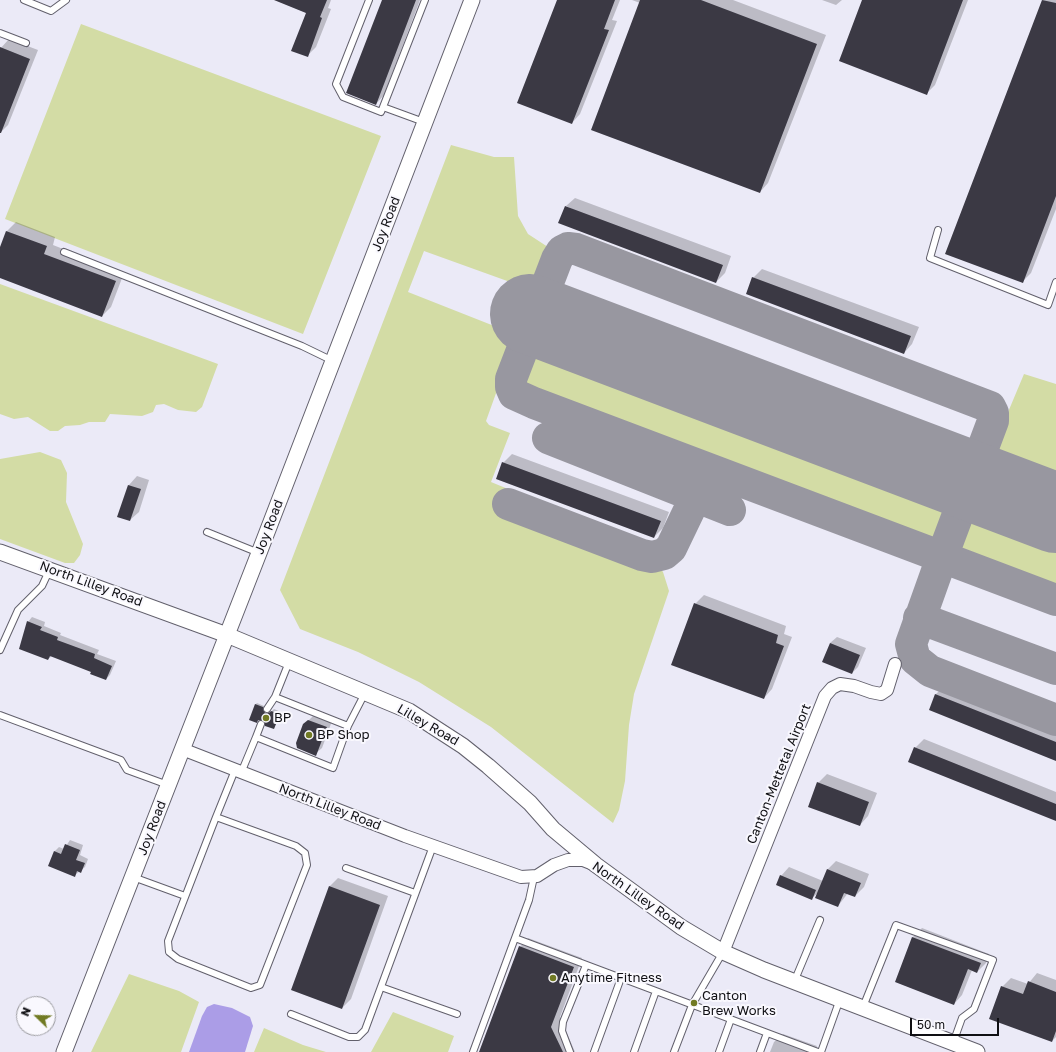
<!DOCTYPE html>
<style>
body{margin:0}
#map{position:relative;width:1056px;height:1052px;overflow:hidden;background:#ebeaf7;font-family:"Golos Text",sans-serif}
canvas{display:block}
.north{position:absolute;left:16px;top:996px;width:40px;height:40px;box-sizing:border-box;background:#f9f8fe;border:1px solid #9b9ba0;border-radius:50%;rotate:293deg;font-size:11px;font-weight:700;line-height:16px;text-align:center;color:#0f0f13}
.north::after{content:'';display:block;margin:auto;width:14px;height:18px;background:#717a24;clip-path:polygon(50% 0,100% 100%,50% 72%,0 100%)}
.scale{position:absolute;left:910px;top:1018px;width:89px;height:18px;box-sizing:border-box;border:2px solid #0f0f13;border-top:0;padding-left:5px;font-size:12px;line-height:14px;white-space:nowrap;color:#0f0f13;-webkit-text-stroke:3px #f9f8fe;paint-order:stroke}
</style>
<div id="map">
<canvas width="1056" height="1052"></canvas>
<div class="north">N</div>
<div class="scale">50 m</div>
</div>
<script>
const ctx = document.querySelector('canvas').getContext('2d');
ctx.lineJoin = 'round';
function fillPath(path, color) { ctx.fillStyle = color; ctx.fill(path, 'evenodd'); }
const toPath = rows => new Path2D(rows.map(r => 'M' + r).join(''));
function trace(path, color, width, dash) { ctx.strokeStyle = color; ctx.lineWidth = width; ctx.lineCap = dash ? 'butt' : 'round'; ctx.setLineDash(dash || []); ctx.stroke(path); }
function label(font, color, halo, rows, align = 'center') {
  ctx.font = font + ' "Golos Text",sans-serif'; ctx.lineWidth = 4; ctx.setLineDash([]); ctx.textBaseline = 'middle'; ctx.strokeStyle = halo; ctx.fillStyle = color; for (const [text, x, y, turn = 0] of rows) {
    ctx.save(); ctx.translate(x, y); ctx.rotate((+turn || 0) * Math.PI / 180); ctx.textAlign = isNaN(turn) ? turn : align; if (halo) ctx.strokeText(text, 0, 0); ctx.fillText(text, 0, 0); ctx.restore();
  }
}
fillPath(toPath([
 [81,24,381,136,303,334,5,219],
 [451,145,494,157,514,157,518,216,528,234,551,249,535,291,424,251,408,292,517,335,486,421,489,425,510,433,491,482,508,489,500,509,650,566,658,566,663,572,669,591,634,694,629,725,625,781,619,810,613,823,491,727,419,682,358,652,300,629,280,590],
 [0,284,218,364,202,407,196,412,178,410,164,404,156,405,153,412,142,416,110,414,105,422,89,422,80,425,65,426,58,431,50,431,28,417,14,419,0,414],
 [549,346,938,494,948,500,942,524,933,540,900,533,540,395,525,384,525,378,528,363,536,349],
 [1024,374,1056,384,1056,489,991,465,993,448],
 [40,452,61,460,67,473,66,502,83,544,80,555,74,563,65,563,0,539,0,459],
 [975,506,1056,537,1056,592,983,565,958,549,965,522,973,507],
 [129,974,179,991,199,1002,181,1052,91,1052],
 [393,1012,454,1036,448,1052,371,1052],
 [264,1028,303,1045,326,1052,254,1052]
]), '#d3dca5');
fillPath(toPath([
 [214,1004,232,1008,250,1017,253,1026,245,1052,189,1052,202,1016,207,1007]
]), '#ab9de7');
fillPath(toPath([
 [275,0,331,0,328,8,331,9,316,47,307,56,307,13],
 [383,0,420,0,384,95,376,104],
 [558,0,620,0,612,20,617,21,580,114,572,123],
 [632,0,733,0,826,35,768,183,760,192,640,3],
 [822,0,842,0,836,5],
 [863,0,968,0,935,85,926,94],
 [1043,0,1056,0,1056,209,1031,273,1022,282,947,253],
 [9,39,38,50,8,125,0,133,0,49],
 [575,198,731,256,725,273,716,282,566,206],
 [16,222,55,237,53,245,124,273,111,307,102,316,0,277,0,250,7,231],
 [762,269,919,327,912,344,904,353,753,278],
 [512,454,669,512,663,528,654,537,503,463],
 [137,476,149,480,139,512,130,520,118,516,129,485],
 [704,595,786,626,784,634,792,637,772,689,764,698,695,604],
 [32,617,45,622,44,626,61,633,60,635,99,650,97,654,116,661,110,675,106,679,93,672,52,656,48,659,28,622],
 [837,637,866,648,858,667,852,673,830,643],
 [945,685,1056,730,1056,760,931,709,936,694],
 [257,703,264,706,267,711,271,712,274,709,281,712,274,728,264,719,256,722,255,705],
 [315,714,332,721,322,748,315,754,304,725],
 [924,739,1056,792,1056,820,915,748],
 [827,774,877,793,868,816,860,825,818,783],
 [70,840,83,845,80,855,88,859,85,867,75,875,49,865,55,851,59,847,64,849],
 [836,861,869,874,864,887,855,896,848,893,838,906,818,893,812,898,781,876,789,867,823,881,827,870],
 [338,878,388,896,351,999,342,1008,330,886],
 [922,928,989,954,986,963,977,972,972,970,962,995,954,1004,896,982,913,937],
 [528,938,582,958,560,1017,575,1052,480,1052,520,947],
 [1037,973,1056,980,1056,1037,1052,1041,1002,987,1011,978,1028,984],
 [783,1034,817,1046,815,1052,770,1052,774,1042]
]), '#0003');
trace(toPath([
 [568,248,576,249,990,407,993,413,993,421,942,557,534,403,514,394,511,387,511,379,557,259,562,251,568,248],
 [548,438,730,510],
 [508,504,642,555,652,557,664,554,671,548,696,496],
 [1056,600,942,557,911,644,915,659,930,671,1056,720],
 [919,618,1056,669]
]), '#9897a0', 32);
trace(toPath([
 [530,314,1056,513]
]), '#9897a0', 80);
fillPath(toPath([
 [274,0,327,0,320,17,322,18,308,57,291,51,306,13],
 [382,0,416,0,376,105,346,93],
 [557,0,615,0,604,29,609,30,572,124,517,103],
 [640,0,701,0,817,44,760,193,591,130],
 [862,0,963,0,927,95,839,61],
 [1042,0,1056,3,1056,196,1023,283,945,254],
 [0,47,30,59,1,133,0,133],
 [565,206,723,265,716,283,558,223],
 [6,231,47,246,44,254,116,281,102,317,0,278,0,247],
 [752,277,911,336,904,354,746,294],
 [502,462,661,521,654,538,496,479],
 [128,485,141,489,130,521,117,517],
 [694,603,778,635,776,643,784,646,764,699,671,665],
 [27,621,42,627,40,630,58,637,57,640,95,654,94,658,112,666,106,680,90,674,91,672,50,656,48,660,19,649],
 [830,643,860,655,852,674,822,662],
 [935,694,1056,742,1056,761,929,710],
 [255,704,263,707,265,713,269,713,271,711,280,714,274,729,265,726,263,720,258,720,257,723,249,720],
 [308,720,327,727,316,756,297,748,296,743,303,724],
 [914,747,1056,804,1056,821,908,762],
 [817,782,869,802,860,826,808,807],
 [65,844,80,850,76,860,85,863,81,873,77,871,75,877,48,866,54,851,61,854],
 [827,869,861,883,855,897,844,893,838,907,815,898],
 [780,875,816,890,812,900,776,885],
 [329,886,380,905,342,1009,291,990],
 [912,937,981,963,977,973,968,969,954,1005,895,982],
 [519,946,574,967,551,1027,563,1052,479,1052],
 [1028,981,1056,992,1056,1031,1052,1042,989,1019,1001,986,1023,994]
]), '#3b3944');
const service = toPath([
 [24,0,51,11,66,0],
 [369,0,336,84,343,97,381,112,383,107,424,122],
 [0,33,26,43],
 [383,107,425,0],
 [938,230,930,258,1048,305,1056,282],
 [64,252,302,346,333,361],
 [207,532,259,553],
 [0,650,18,610,42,586,49,571],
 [267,709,275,697],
 [0,715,121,760,127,770,168,785],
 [348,726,365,693],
 [256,737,261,724],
 [241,773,256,737,333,768,348,726,275,697,289,662],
 [216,817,168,941,169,952,178,959,251,988,260,985,307,865,305,853,296,846,216,817,235,770],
 [346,868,415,893],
 [133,877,185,896],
 [515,938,818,1052],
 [794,982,820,920],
 [381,987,457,1014],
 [863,1007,896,925,993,960,974,1009,962,1018,953,1043],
 [291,1014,349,1037,358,1037,365,1030,433,846],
 [473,1052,529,900,534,877],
 [570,1052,562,1031,563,1022,586,965],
 [594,1052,621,978],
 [634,1052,656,991],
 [674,1052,692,1005,723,952],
 [719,1052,731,1019],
 [760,1052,767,1033],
 [821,1052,840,999]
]);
const minor = toPath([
 [182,749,405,836,521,877,537,876,554,865,568,860,583,860,593,864],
 [723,952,825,696,832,688,840,684,854,686,871,692,881,694,887,690,895,664]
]);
const tertiary = toPath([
 [0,552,227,635,409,711,463,746,488,766,530,803,553,829,596,865,681,927,723,952,764,970,977,1052],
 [64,1052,259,553,472,0]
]);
trace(service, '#62606c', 8);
trace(minor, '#62606c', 14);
trace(tertiary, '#62606c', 17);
trace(service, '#fff', 6);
trace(minor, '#fff', 12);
trace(tertiary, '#fff', 15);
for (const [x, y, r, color] of [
 [266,718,4,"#717a24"],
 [309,735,4,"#717a24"],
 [553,978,4,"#717a24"],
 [694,1003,4,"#717a24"]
]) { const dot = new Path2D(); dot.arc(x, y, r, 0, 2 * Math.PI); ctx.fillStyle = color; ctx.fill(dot); trace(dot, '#f9f8fe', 1.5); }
label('13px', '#0f0f13', '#f9f8fe', [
 ["Joy Road",386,224,-69],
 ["Joy Road",269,527,-69],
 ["North Lilley Road",91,584,20],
 ["Lilley Road",428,725,30],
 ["Canton-Mettetal Airport",779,774,-68],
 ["North Lilley Road",330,807,21],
 ["Joy Road",152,828,-69],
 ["North Lilley Road",638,896,35]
]);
label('13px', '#0f0f13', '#f9f8fe', [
 ["BP",274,718],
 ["BP Shop",317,735],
 ["Anytime Fitness",561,978],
 ["Canton",702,996],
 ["Brew Works",702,1011]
], 'left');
</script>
